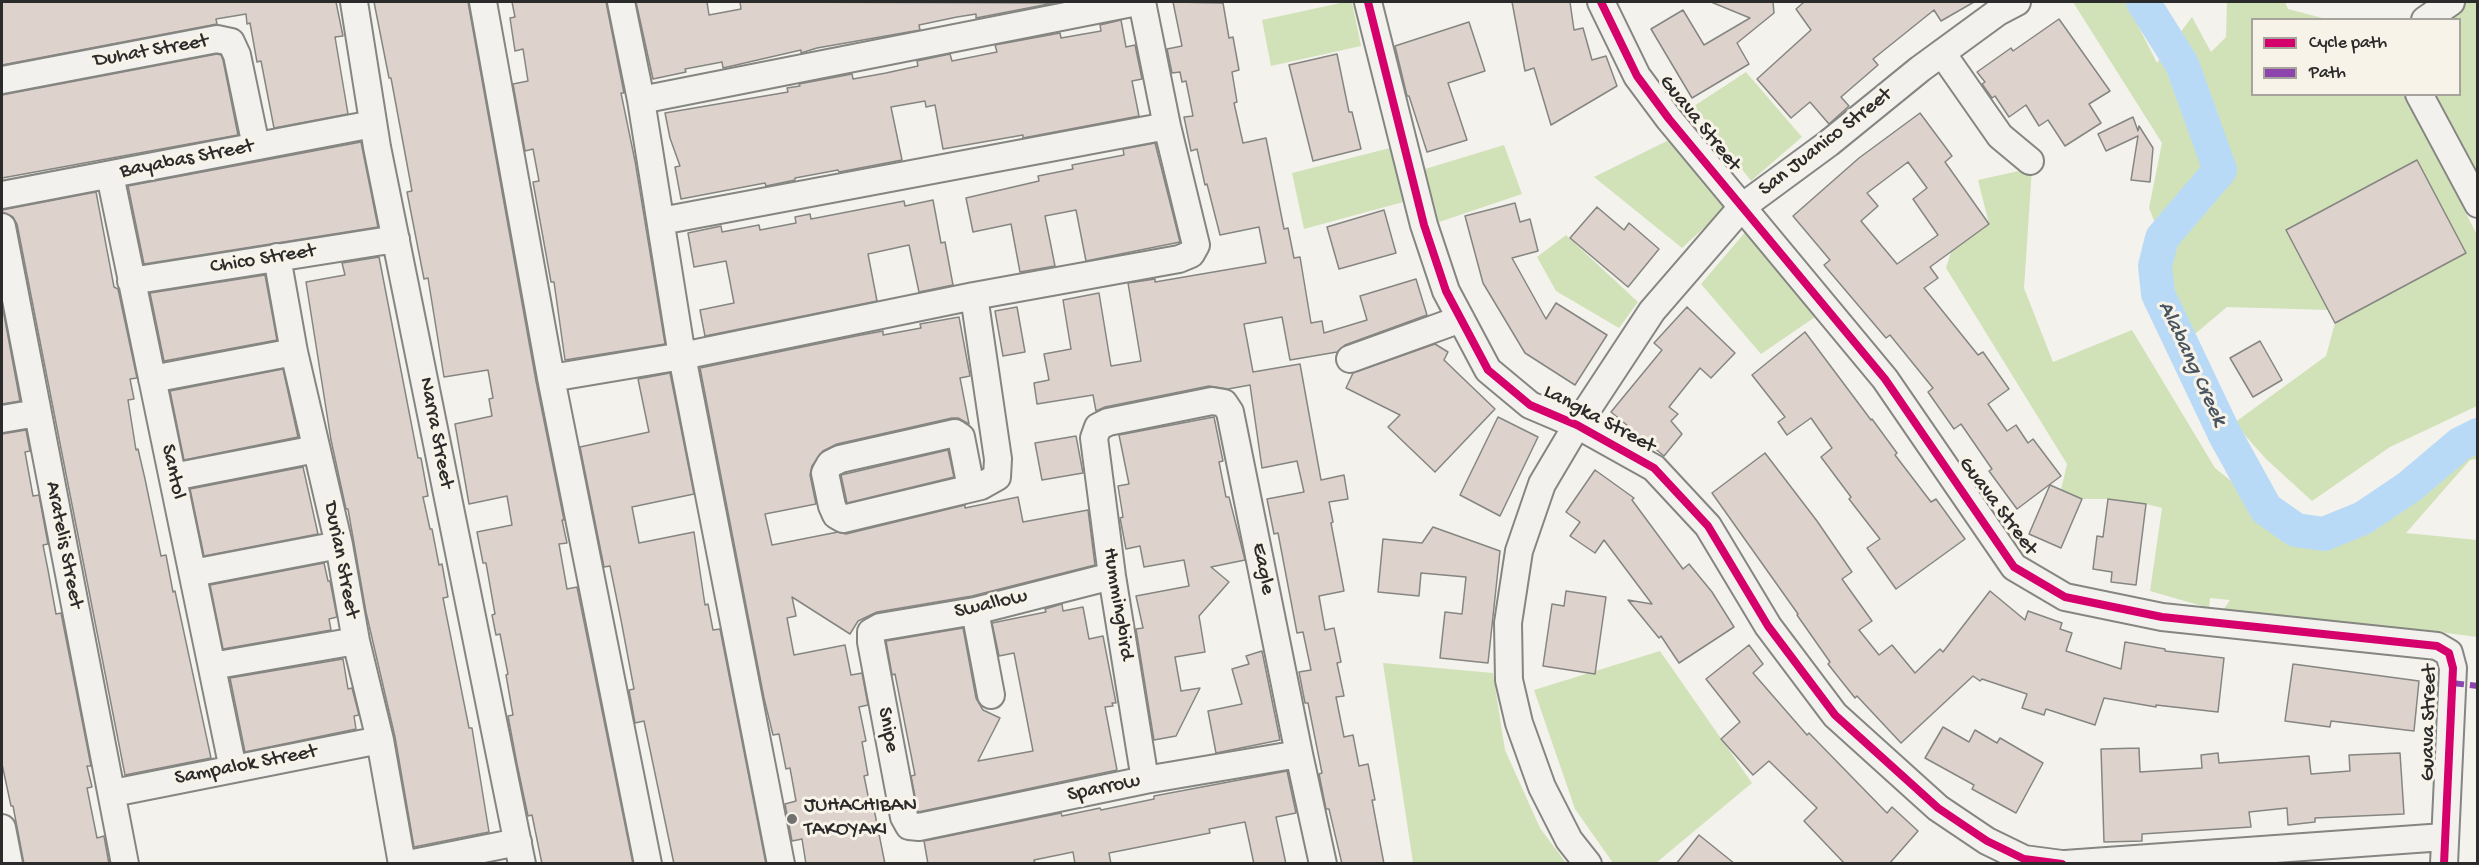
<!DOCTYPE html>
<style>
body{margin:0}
#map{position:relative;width:2479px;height:865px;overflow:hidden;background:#f4f2ec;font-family:"Gochi Hand",sans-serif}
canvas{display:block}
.frame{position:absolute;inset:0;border:3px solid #2b2b2b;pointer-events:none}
.legend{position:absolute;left:2251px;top:18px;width:210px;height:78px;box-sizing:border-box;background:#f7f3e8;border:2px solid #a5a39c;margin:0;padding:8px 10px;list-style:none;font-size:18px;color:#2b2b2b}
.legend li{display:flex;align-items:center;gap:12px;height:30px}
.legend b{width:30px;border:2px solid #a5a39c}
</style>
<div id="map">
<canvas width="2479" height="865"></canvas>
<div class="frame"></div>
<ul class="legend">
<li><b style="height:8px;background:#d6006c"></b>Cycle path</li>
<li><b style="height:8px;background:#8e44ad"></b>Path</li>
</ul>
</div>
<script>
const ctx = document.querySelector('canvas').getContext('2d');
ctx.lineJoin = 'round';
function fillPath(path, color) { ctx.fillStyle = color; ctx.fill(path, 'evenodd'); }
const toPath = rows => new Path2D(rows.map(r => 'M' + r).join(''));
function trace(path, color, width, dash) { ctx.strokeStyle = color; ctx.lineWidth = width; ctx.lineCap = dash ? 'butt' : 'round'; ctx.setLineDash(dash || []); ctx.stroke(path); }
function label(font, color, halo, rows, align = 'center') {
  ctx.font = font + ' "Gochi Hand",sans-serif'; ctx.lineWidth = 6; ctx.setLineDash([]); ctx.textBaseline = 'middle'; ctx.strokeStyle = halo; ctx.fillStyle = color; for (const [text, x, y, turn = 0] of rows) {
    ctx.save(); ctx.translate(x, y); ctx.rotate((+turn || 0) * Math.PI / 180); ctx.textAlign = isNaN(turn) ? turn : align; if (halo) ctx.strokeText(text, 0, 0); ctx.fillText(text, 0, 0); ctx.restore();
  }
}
fillPath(toPath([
 [1345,2,1352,2,1361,46,1271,66,1262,20],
 [2073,2,2126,2,2157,63,2192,17,2211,52,2226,37,2227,2,2285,2,2288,9,2326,19,2252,20,2252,94,2406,95,2477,235,2477,406,2390,447,2312,501,2266,459,2234,423,2326,356,2335,323,2466,253,2417,160,2286,230,2328,310,2227,307,2189,339,2173,306,2171,264,2149,208,2162,143],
 [2463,2,2477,2,2477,180,2429,95,2460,94,2460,20,2449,19,2454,17],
 [1746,72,1802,137,1751,181,1694,106],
 [1677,136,1731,203,1682,248,1594,177],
 [1504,145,1522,194,1439,222,1425,169],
 [1390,148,1407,201,1304,229,1292,173],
 [2032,168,2024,288,2053,362,2132,330,2215,468,2304,540,2369,512,2470,440,2477,438,2477,459,2470,460,2406,533,2477,540,2477,637,2425,630,2222,612,2230,600,2210,598,2209,608,2150,591,2162,508,2146,504,2108,499,2082,499,2061,490,2067,464,1946,268,1951,252,1989,224,1978,180],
 [1747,230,1818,315,1761,354,1701,284],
 [1566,235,1638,302,1619,328,1556,291,1537,257],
 [1660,651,1752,783,1656,863,1613,863,1575,809,1534,690],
 [1383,663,1493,673,1505,750,1540,828,1566,863,1413,863]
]), '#d1e2b9');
trace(toPath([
 [2143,2,2182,64,2220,170,2162,238,2155,266,2158,294,2225,435,2266,509,2296,530,2324,534,2363,518,2409,487,2460,444,2478,435]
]), '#b9daf7', 34);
const building = toPath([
 [2,2,336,2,343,36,335,37,348,114,274,128,261,61,257,62,250,23,247,24,246,14,216,19,217,24,2,65,2,2],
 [374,2,468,2,536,381,564,520,562,520,567,543,559,544,567,589,577,587,633,864,542,864,532,815,528,816,517,764,508,716,513,715,506,675,508,674,500,634,496,635,492,615,495,614,486,563,483,563,477,532,512,525,507,496,469,504,455,424,492,416,489,399,493,398,488,370,444,377,428,278,424,279,407,192,412,191,391,78,389,78,374,2],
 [512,2,606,2,624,93,621,93,635,161,665,344,565,360,554,282,551,282,533,182,539,181,533,149,525,151,513,84,528,81,523,49,515,51,510,18,515,17,512,2],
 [636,2,707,2,709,15,741,9,740,2,1054,3,976,18,976,14,957,17,919,25,920,30,817,48,801,53,801,50,723,68,722,62,685,69,686,72,653,79,636,2],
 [1173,2,1223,3,1229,38,1233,37,1239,70,1232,72,1237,102,1234,103,1243,143,1266,138,1284,229,1288,228,1294,258,1300,257,1311,323,1322,321,1324,333,1367,320,1360,296,1416,279,1427,315,1345,345,1337,352,1290,360,1282,317,1244,324,1253,372,1300,364,1321,480,1344,475,1348,499,1329,502,1333,522,1331,523,1344,591,1319,596,1325,630,1334,628,1341,662,1337,663,1344,696,1336,697,1344,737,1353,735,1359,766,1368,764,1375,800,1372,800,1384,864,1342,864,1329,809,1326,809,1319,774,1322,773,1308,703,1305,703,1299,672,1311,670,1303,632,1297,633,1278,533,1274,534,1267,499,1304,492,1297,461,1262,468,1250,385,1228,389,1209,386,1105,407,1096,411,1093,395,1037,404,1034,383,1049,380,1044,354,1071,349,1063,300,1099,293,1111,366,1141,361,1128,283,1155,279,1155,282,1266,263,1259,227,1220,235,1207,184,1205,185,1197,149,1191,151,1184,117,1193,116,1186,81,1182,82,1180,72,1172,73,1167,49,1182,46,1173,2],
 [1512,2,1570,2,1574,30,1583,28,1592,60,1606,56,1617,86,1551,125,1534,68,1525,71,1512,2],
 [1711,2,1773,2,1774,13,1737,43,1749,64,1692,98,1651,29,1683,10,1704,45,1750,18,1711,2],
 [1804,2,1974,2,1941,21,1934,10,1873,59,1878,65,1841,97,1849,106,1829,124,1810,102,1791,118,1757,79,1811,30,1796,9,1804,2],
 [2059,19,2110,91,2089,104,2101,123,2065,146,2048,120,2039,126,2026,105,2009,117,1995,96,1992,98,1982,84,1985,82,1977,72,2011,48,2013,51,2059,19],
 [1121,20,1126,47,1135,45,1142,79,1132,81,1139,116,1023,138,1023,135,943,149,935,105,926,107,925,101,891,107,902,160,839,172,838,170,795,178,795,180,766,186,765,183,681,199,675,167,680,166,670,138,665,113,788,92,787,88,800,86,799,84,852,74,853,79,886,73,918,66,917,61,950,54,952,61,997,52,995,45,1060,33,1061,38,1101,31,1100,25,1121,20],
 [1469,22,1485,71,1448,83,1467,140,1427,152,1409,96,1407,96,1395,46,1469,22],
 [217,54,221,55,223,60,238,135,2,178,2,95,217,54],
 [1337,54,1349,112,1352,112,1361,149,1313,161,1289,65,1337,54],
 [1920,113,1952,156,1945,162,1989,224,1930,267,1938,278,1924,288,1978,355,1983,352,2009,389,1988,404,2007,431,2016,425,2028,443,2033,439,2061,476,2017,509,1989,471,1992,469,1961,424,1954,429,1928,392,1933,388,1890,335,1886,338,1824,265,1830,260,1793,216,1859,158,1920,113],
 [1908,162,1927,188,1913,199,1938,235,1897,264,1861,221,1878,206,1867,193,1908,162],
 [2133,117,2138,131,2139,126,2153,148,2150,182,2131,180,2138,136,2106,151,2098,134,2133,117],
 [361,142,378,227,144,264,128,186,361,142],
 [1155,143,1180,242,1086,261,1076,210,1045,216,1055,266,1020,272,1011,224,973,232,966,198,1039,181,1038,176,1073,169,1072,165,1124,155,1123,149,1155,143],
 [2417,160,2466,253,2335,323,2286,230,2417,160],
 [96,192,114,287,118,289,137,378,130,379,134,399,128,400,136,450,138,449,145,479,161,556,166,555,173,592,175,591,211,758,125,775,17,224,13,217,2,212,2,210,96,192],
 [933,200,941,243,945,242,953,285,919,292,909,245,868,254,877,301,705,336,700,310,734,303,726,261,694,267,688,233,721,226,722,232,759,225,760,230,796,223,795,217,810,214,811,219,904,201,905,206,933,200],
 [1515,203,1520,222,1530,219,1538,251,1512,258,1546,319,1556,303,1607,335,1575,385,1525,353,1483,283,1465,216,1515,203],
 [1597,207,1624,230,1629,223,1659,249,1628,287,1570,238,1597,207],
 [1384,210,1396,253,1339,269,1327,227,1384,210],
 [379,257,418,458,421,458,428,496,423,497,430,529,432,529,439,565,442,564,448,597,443,598,469,728,472,728,489,832,414,847,395,737,366,612,348,509,346,509,331,440,306,282,345,275,342,263,379,257],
 [265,275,277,340,164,361,150,293,265,275],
 [2,304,20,401,2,404,2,304],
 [1017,307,1025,352,1003,356,995,311,1017,307],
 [1687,307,1735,353,1711,378,1700,368,1669,407,1678,414,1671,421,1682,434,1664,456,1611,412,1662,350,1654,343,1687,307],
 [959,317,970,376,960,378,969,424,958,418,952,418,837,444,823,451,812,466,810,475,816,504,765,514,772,545,838,532,846,534,965,505,965,508,1018,497,1023,522,1088,510,1095,565,972,596,877,612,858,621,850,634,792,597,796,616,787,618,794,655,845,645,851,675,862,673,868,705,859,707,866,741,862,742,868,775,864,776,871,810,874,809,885,864,806,864,802,839,792,841,785,804,796,801,790,768,786,769,779,734,773,735,764,698,700,368,856,336,883,331,883,335,921,328,920,324,959,317],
 [1805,332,1871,420,1872,419,1897,453,1895,455,1931,502,1936,499,1965,539,1896,589,1867,548,1880,539,1849,499,1851,497,1821,457,1832,448,1811,418,1787,435,1778,422,1785,417,1752,375,1805,332],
 [2260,341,2282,380,2253,397,2230,358,2260,341],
 [1435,344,1448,352,1444,360,1495,409,1435,472,1388,427,1400,415,1346,388,1353,373,1435,344],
 [283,369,298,437,184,460,170,391,283,369],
 [670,373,694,494,632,507,639,543,694,532,705,605,708,604,713,630,720,629,766,864,674,864,644,721,635,723,629,690,634,689,621,620,610,566,604,567,580,447,649,432,638,379,670,373],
 [1214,417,1223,461,1219,462,1226,497,1229,497,1245,560,1211,567,1229,582,1199,616,1205,652,1175,657,1181,691,1200,688,1176,736,1154,740,1136,629,1143,628,1136,596,1189,586,1184,560,1144,567,1140,546,1126,549,1120,518,1123,517,1118,486,1129,484,1119,435,1214,417],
 [1498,417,1538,437,1500,516,1460,495,1498,417],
 [26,430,30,451,25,452,33,496,39,495,48,544,43,545,48,570,56,614,61,613,91,766,87,766,92,787,87,788,97,838,104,836,109,864,24,864,13,806,11,806,2,764,2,434,26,430],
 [1076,436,1083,473,1042,480,1035,443,1076,436],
 [948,450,954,477,847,503,841,475,948,450],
 [1765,453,1817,521,1852,572,1842,579,1872,621,1859,630,1879,655,1892,645,1915,673,1940,649,1943,652,1990,591,2025,620,2028,611,2062,623,2060,629,2072,633,2066,651,2121,669,2125,642,2165,649,2165,651,2224,658,2218,712,2156,705,2156,707,2104,698,2095,725,2046,709,2044,715,2022,708,2027,694,1982,679,1980,681,1973,676,1901,743,1857,696,1855,698,1828,664,1830,662,1797,615,1798,614,1712,493,1765,453],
 [303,467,318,534,204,556,190,489,303,467],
 [1595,470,1634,498,1632,500,1683,569,1689,564,1712,592,1734,627,1679,663,1661,636,1659,638,1628,600,1652,604,1604,540,1595,553,1570,536,1580,522,1566,512,1595,470],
 [2050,485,2082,499,2061,548,2029,534,2050,485],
 [2108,499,2146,504,2136,585,2111,582,2112,572,2093,569,2097,536,2103,537,2108,499],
 [1433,527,1500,551,1488,663,1440,658,1445,612,1462,614,1466,577,1421,573,1419,596,1378,592,1383,539,1422,543,1433,527],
 [324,563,328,581,330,581,337,617,329,619,331,630,223,649,210,585,324,563],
 [1566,591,1606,597,1595,674,1543,666,1552,604,1564,606,1566,591],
 [1062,604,1063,611,1083,607,1089,639,1103,636,1116,703,1112,703,1113,706,1105,707,1117,770,918,812,911,776,915,775,895,674,892,675,886,641,963,628,976,698,983,710,1000,718,978,761,1033,751,1014,653,999,656,992,623,1046,612,1045,609,1062,604],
 [1749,645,1763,664,1753,673,1807,735,1809,733,1887,813,1892,807,1918,831,1889,864,1845,864,1804,821,1817,808,1769,761,1753,775,1721,739,1740,722,1706,679,1749,645],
 [1262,651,1280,740,1216,753,1208,711,1242,704,1232,669,1249,664,1246,656,1262,651],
 [343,659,348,689,352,688,359,715,354,716,356,729,245,752,230,678,343,659],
 [2293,664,2419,681,2414,731,2331,721,2330,727,2285,721,2293,664],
 [1943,727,1969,742,1975,730,1997,743,2000,738,2043,763,2016,813,1972,789,1974,785,1925,758,1943,727],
 [2139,748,2140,772,2202,768,2201,755,2218,753,2219,763,2309,756,2311,774,2350,771,2349,755,2400,753,2404,814,2315,818,2315,822,2288,825,2287,808,2249,812,2251,827,2142,834,2142,841,2104,842,2101,749,2139,748],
 [1287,771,1296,813,1276,817,1286,864,1254,864,1245,822,1209,829,1210,833,1109,853,1111,864,1075,864,1073,852,1034,860,1035,864,928,864,924,841,1061,813,1062,816,1100,808,1101,810,1154,799,1154,796,1287,771],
 [1699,835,1735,864,1676,864,1699,835]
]);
fillPath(building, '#ded3cc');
trace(building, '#858582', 1.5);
const minor = toPath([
 [354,2,377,147,522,864],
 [483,2,551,378,648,864],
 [621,2,641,100,682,356,781,864],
 [1368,2,1424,225,1446,291,1488,370,1530,405,1577,425,1654,468,1708,526,1768,626,1835,715,1938,808,1987,841,2024,859,2062,864],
 [1601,2,1637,76,1669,119,1885,379,2014,567,2065,597,2162,617,2437,646,2449,653,2453,668,2444,864],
 [2425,20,2451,2],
 [1942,53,2000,136,2030,161],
 [2,80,217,39,231,42,237,55,256,146],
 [2419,94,2478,204],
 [641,100,1137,2],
 [110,175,233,769],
 [2,195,373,124],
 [661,221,1167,126],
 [2,227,125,864],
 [277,257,294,352,339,545,356,641,380,740,402,864],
 [131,281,396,239],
 [1350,359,1461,319],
 [551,378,682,356,974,296,1179,259,1191,254,1196,245,1167,126,1142,2],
 [152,379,294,352],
 [2,419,37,413],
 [173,477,316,449],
 [971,488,961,437,955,433,840,459,830,464,825,473,832,506,836,515,843,519,981,486,997,477,998,459,974,296],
 [193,573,339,545],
 [1112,576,975,611,880,627,871,632,871,642,904,817,909,826,919,827,1145,780,1299,754],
 [975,611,991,695],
 [212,666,356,641],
 [1145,780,1112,576,1094,438,1098,427,1108,422,1212,401,1224,403,1230,412,1299,754,1323,864],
 [113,793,380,740],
 [2,828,9,864],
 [408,864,518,842],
 [1588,864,1569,840,1542,787,1519,723,1509,680,1508,623,1519,551,1542,484,1577,425,1652,311,1742,207,1829,143,1920,69,1998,12,2017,2],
 [2065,864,2444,837]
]);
trace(minor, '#858582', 30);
trace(minor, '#f2f1ed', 26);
trace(toPath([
 [2452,683,2478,686]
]), '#8e44ad', 6, [12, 6]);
trace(toPath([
 [1368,2,1424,225,1446,291,1488,370,1530,405,1577,425,1654,468,1708,526,1768,626,1835,715,1938,808,1987,841,2024,859,2062,864],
 [1601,2,1637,76,1669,119,1885,379,2014,567,2065,597,2162,617,2437,646,2449,653,2453,668,2444,864]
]), '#d6006c', 8);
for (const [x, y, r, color] of [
 [792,819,6,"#71716f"]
]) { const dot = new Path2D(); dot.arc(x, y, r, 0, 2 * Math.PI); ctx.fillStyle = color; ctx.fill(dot); trace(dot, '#f7f3e8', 2); }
label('21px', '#2b2b2b', '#f7f3e8', [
 ["Duhat Street",151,52,-10],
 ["Guava Street",1699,124,51],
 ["San Juanico Street",1826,143,-38],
 ["Bayabas Street",187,160,-11],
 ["Chico Street",263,260,-9],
 ["Langka Street",1599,420,28],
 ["Narra Street",435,433,79],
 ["Santol",172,472,78],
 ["Guava Street",1997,507,53],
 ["Aratelis Street",63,545,79],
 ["Durian Street",340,560,79],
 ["Eagle",1262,569,79],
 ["Hummingbird",1117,604,81],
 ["Swallow",991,605,-13],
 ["Guava Street",2430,723,-89],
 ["Snipe",887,730,79],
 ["Sampalok Street",246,766,-11],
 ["Sparrow",1104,789,-12]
]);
label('21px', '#2b2b2b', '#f7f3e8', [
 ["JUHACHIBAN",804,807],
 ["TAKOYAKI",804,831]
], 'left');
label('italic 22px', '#48545f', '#f7f3e8', [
 ["Alabang Creek",2191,364,65]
]);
</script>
